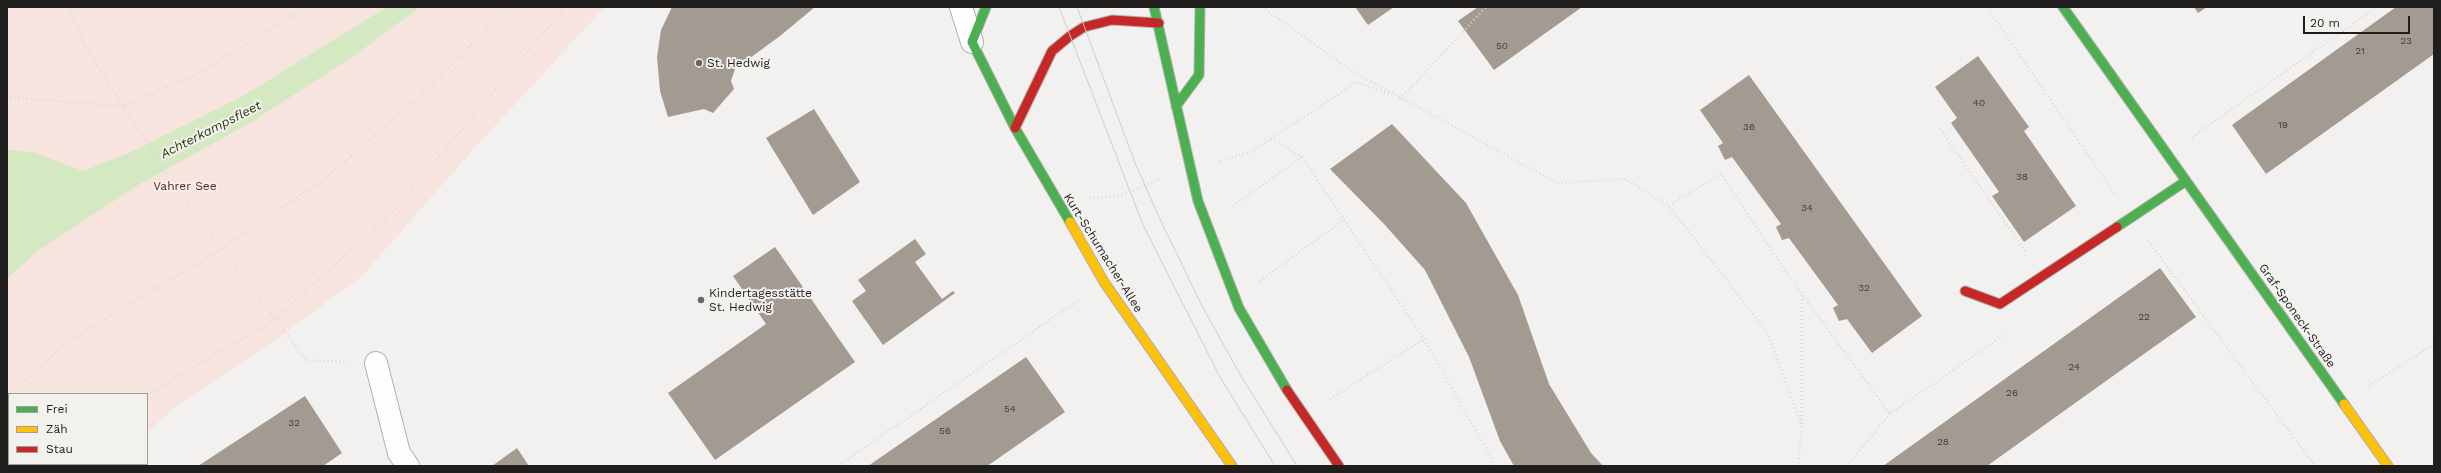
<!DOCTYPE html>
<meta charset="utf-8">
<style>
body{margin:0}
#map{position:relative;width:2441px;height:473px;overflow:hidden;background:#f2f1ef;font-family:"Work Sans",sans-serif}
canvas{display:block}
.frame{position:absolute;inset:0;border:8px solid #1f1e1d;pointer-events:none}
.legend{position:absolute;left:8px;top:393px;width:140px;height:72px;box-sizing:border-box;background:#f3f1ee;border:1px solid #9e9d9a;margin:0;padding:5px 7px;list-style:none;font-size:12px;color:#1f1e1d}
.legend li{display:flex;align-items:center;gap:8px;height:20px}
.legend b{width:20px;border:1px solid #9e9d9a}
.scale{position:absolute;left:2303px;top:16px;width:107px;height:18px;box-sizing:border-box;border:2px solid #1f1e1d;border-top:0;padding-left:5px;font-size:12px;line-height:14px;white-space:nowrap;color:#1f1e1d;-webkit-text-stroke:3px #f3f1ee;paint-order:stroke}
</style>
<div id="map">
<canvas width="2441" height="473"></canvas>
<div class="frame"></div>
<ul class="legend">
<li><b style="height:5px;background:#4caf50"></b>Frei</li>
<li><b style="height:5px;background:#ffc107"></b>Zäh</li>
<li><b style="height:5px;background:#c62828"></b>Stau</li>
</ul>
<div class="scale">20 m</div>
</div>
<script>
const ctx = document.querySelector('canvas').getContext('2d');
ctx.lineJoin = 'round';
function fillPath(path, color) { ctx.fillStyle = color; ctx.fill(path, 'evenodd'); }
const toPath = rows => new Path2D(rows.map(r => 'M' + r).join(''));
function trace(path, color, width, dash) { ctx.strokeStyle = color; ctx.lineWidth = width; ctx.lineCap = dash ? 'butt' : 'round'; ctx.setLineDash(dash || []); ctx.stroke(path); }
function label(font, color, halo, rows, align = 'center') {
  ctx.font = font + ' "Work Sans",sans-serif'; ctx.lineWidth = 4; ctx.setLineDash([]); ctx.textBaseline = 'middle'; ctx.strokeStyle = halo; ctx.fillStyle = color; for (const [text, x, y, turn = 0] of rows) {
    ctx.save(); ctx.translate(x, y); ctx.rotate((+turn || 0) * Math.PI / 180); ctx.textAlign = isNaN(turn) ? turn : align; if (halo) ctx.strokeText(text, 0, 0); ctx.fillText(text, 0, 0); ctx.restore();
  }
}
fillPath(toPath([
 [7,7,605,7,480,142,362,276,270,344,177,405,147,433,147,394,9,394,9,464,114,464,111,466,7,466]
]), '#f8e4de');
fillPath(toPath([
 [387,7,420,7,354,56,250,123,138,185,36,252,7,279,7,150,33,152,83,171,127,154,243,96]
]), '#d4e9c2');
fillPath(toPath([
 [672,7,815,7,780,36,735,69,731,81,734,89,713,113,704,109,668,117,660,91,657,57,661,30],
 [1355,7,1394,7,1368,25],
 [1478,7,1582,7,1494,70,1458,21],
 [2194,7,2207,7,2198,13],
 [2396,7,2434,7,2434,54,2266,174,2232,125],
 [1978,56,2029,127,2024,131,2076,206,2024,242,1992,196,1999,192,1951,123,1957,118,1935,87],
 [1749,75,1922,316,1872,353,1847,319,1839,321,1833,308,1838,305,1789,238,1782,240,1776,227,1781,224,1732,157,1725,160,1718,146,1723,143,1700,110],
 [814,109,860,182,813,215,766,138],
 [1392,124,1466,203,1518,295,1549,384,1591,453,1603,466,1514,466,1500,441,1469,357,1425,270,1384,224,1330,169],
 [915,239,926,254,915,262,942,299,953,291,955,293,883,345,852,301,866,291,858,280],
 [775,247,855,362,715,460,668,393,766,324,733,276],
 [2160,268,2196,317,2127,366,1987,466,1883,466],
 [1026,357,1065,412,993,462,987,466,868,466],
 [305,396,342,453,323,466,198,466],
 [517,448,529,466,492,466]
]), '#a39a92');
const street = toPath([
 [961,7,972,42],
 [376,363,399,453,408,466]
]);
const fast = toPath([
 [986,7,972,42,1015,128,1070,222],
 [1154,7,1198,201,1239,308,1287,390],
 [2063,7,2344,404],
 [1176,106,1199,75,1200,7],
 [2117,227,2186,181]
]);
const slow = toPath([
 [1070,222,1104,282,1232,466],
 [2344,404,2388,466]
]);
const jam = toPath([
 [1015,128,1052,51,1070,36,1084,27,1112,20,1159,23],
 [1965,291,2000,304,2117,227],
 [1287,390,1339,466]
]);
trace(street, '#b0b0ae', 24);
trace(fast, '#b0b0ae', 11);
trace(slow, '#b0b0ae', 11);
trace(jam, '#b0b0ae', 11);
trace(toPath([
 [69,7,86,48,174,185,306,360,347,362],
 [1262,7,1352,71,1557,183,1625,179,1669,206,1767,332,1802,426,1798,466],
 [1987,7,2114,193],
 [7,97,123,106,204,71,306,7],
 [1400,99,1486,7],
 [1940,129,2026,252],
 [2192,137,2377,7],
 [1271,139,1302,157],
 [1220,161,1251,152,1357,82,1392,95],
 [1090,198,1120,196,1162,178],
 [1233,206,1302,157,1424,339,1496,466],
 [1669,206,1721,174,1789,276,1890,414],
 [2148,241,2315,466],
 [1260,281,1345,219],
 [2369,386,2434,344],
 [147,395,275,319,390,215,565,7],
 [7,396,69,341,221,249,327,177,427,90,508,7],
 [1330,399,1424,339],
 [1802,424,1802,295],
 [30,466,33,464],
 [838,466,1080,299],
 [1846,466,1890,414,2005,334]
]), '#d9d9d8', 2.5, [1, 3]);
trace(street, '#fdfdfd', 22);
trace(fast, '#4caf50', 9);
trace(slow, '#ffc107', 9);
trace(jam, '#c62828', 9);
trace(toPath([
 [1059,7,1143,225,1220,377,1275,466],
 [1077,7,1135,163,1159,217,1201,304,1241,376,1297,466]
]), '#ccccca', 1);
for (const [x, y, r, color] of [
 [699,63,4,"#696866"],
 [701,300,4,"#696866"]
]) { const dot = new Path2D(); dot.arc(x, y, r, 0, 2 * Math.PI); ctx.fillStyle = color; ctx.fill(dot); trace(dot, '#f3f1ee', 1.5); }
label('10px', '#403d3a', null, [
 ["23",2406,41],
 ["50",1502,46],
 ["21",2360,51],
 ["40",1979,103],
 ["19",2283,125],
 ["36",1749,127],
 ["38",2022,177],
 ["34",1807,208],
 ["32",1864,288],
 ["22",2144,317],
 ["24",2074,367],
 ["26",2012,393],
 ["54",1010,409],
 ["32",294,423],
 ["56",945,431],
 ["28",1943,442]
]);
label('12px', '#1f1e1d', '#f3f1ee', [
 ["St. Hedwig",707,63],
 ["Kindertagesstätte",709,293],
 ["St. Hedwig",709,307]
], 'left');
label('12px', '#6c2012', '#f3f1ee', [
 ["Vahrer See",185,186]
]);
label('12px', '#1f1e1d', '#f3f1ee', [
 ["Kurt-Schumacher-Allee",1103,253,58],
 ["Graf-Sponeck-Straße",2297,316,55]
]);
label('italic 13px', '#1e3700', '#f3f1ee', [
 ["Achterkampsfleet",211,130,-27]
]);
</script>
